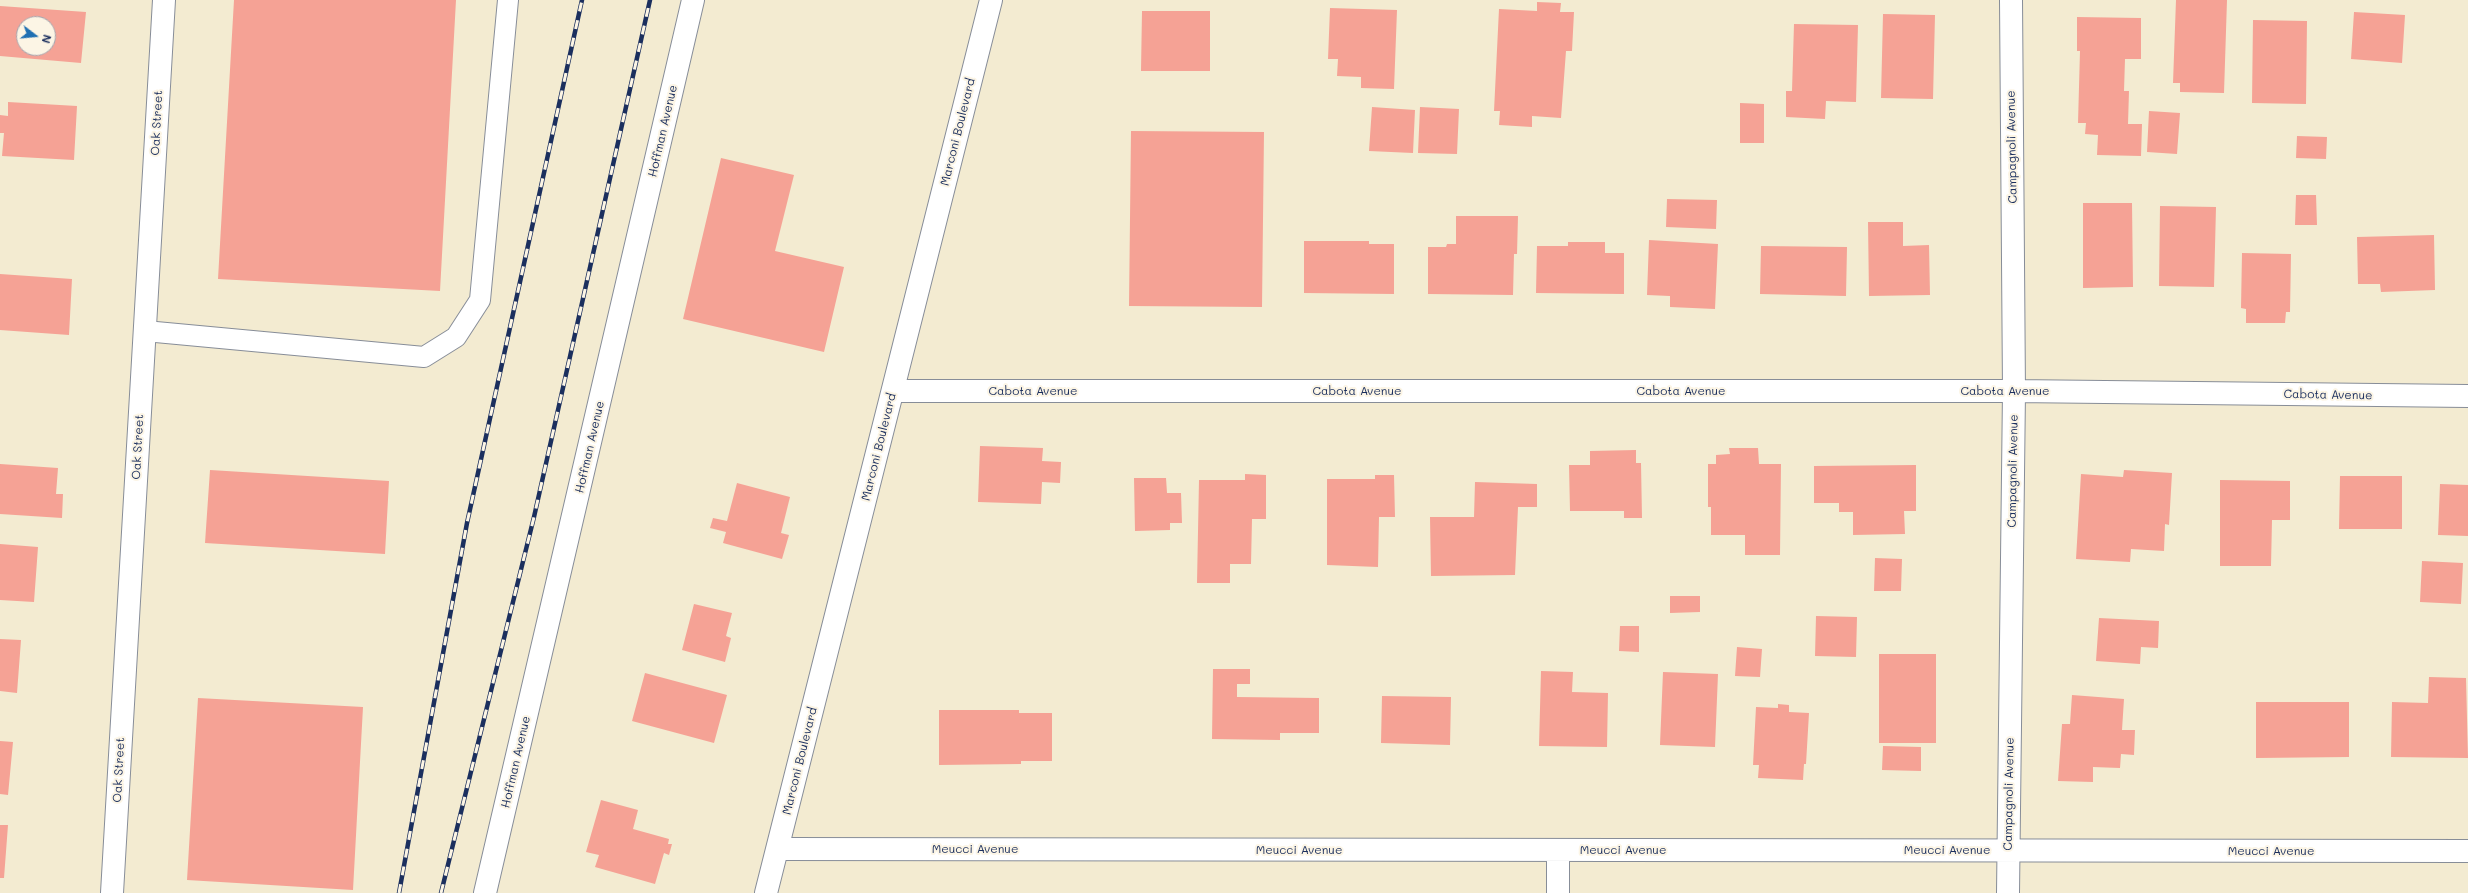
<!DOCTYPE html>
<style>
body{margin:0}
#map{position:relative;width:2468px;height:893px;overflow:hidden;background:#f3ebd1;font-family:Mali,sans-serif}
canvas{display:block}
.north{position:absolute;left:16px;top:16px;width:40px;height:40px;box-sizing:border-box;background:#fcf5e5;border:1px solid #a2a6af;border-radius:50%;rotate:106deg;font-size:11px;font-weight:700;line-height:16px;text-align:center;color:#1b2f5e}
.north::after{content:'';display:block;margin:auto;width:14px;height:18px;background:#1f6fb2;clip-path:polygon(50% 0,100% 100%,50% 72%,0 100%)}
</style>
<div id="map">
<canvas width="2468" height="893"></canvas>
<div class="north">N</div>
</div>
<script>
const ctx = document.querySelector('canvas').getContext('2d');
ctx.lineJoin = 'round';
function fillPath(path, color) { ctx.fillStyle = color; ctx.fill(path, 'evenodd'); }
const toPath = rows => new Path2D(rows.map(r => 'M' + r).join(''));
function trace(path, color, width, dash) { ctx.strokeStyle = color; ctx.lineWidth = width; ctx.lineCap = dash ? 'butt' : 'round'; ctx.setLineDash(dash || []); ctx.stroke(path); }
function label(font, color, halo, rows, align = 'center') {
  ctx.font = font + ' Mali,sans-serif'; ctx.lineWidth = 4; ctx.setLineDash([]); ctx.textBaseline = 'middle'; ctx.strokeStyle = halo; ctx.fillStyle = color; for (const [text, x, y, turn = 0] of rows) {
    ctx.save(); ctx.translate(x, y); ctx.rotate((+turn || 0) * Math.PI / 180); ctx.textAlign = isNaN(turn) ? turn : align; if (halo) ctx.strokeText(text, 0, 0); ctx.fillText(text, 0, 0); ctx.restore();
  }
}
fillPath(toPath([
 [234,0,456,0,440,291,218,279],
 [2176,0,2227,0,2224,93,2180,92,2180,83,2173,83],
 [1537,2,1561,3,1560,12,1574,12,1572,51,1566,51,1561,118,1532,116,1532,127,1499,125,1500,111,1494,111,1499,9,1537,11],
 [0,6,86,12,81,63,0,56],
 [24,24,48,24,48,48,24,48],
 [1330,8,1397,10,1394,89,1361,88,1361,77,1337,76,1338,59,1328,59],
 [1142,11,1210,11,1210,71,1141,71],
 [2354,12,2405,15,2402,63,2351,59],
 [1883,14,1935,15,1933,99,1881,98],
 [2077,17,2141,18,2141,59,2125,59,2124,91,2129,91,2128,124,2142,124,2141,156,2097,155,2098,135,2085,134,2086,123,2078,123,2080,51,2077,51],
 [2253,20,2307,21,2306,104,2252,103],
 [1794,24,1858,25,1856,102,1826,101,1825,119,1786,117,1786,91,1792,91],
 [8,102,77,106,74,160,2,156,4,133,0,133,0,115,8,116],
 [1740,103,1764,104,1764,143,1740,143],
 [1372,107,1415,110,1413,153,1369,151],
 [1420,107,1459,109,1457,154,1418,153],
 [2149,111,2180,113,2177,154,2147,152],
 [1131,131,1264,132,1262,307,1129,306],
 [2297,136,2327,137,2326,159,2296,158],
 [721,158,794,175,775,251,844,267,824,352,683,319],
 [2296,195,2316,195,2317,225,2295,225],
 [1667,199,1717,200,1716,229,1666,227],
 [2083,203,2132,203,2133,287,2083,288],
 [2160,206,2216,207,2214,287,2159,286],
 [1456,216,1518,216,1517,254,1514,254,1513,295,1428,294,1428,247,1446,247,1447,244,1456,244],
 [1868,222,1903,222,1903,246,1929,245,1930,295,1869,296],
 [2434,235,2435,290,2381,292,2380,284,2358,284,2357,237],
 [1649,240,1718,244,1715,309,1670,307,1670,296,1647,295],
 [1304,241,1369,241,1369,244,1394,244,1394,294,1304,293],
 [1568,242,1605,242,1605,253,1624,253,1624,294,1536,293,1537,246,1568,246],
 [1761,246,1847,247,1846,296,1760,294],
 [2242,253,2291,254,2290,312,2286,312,2285,323,2246,323,2246,309,2241,308],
 [0,274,72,279,69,335,0,330],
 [980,446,1043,448,1042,461,1061,462,1060,483,1042,482,1041,504,978,502],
 [1729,448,1758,448,1759,464,1781,464,1780,555,1745,555,1745,535,1711,535,1711,507,1708,507,1708,464,1716,464,1716,455,1730,454],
 [1636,450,1636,463,1641,463,1642,518,1624,518,1624,511,1570,511,1569,465,1590,465,1590,451],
 [0,464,58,468,56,494,63,494,62,518,0,514],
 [1916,465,1916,511,1904,511,1905,534,1853,535,1853,512,1839,512,1839,503,1814,503,1814,466],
 [210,470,389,481,385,554,205,543],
 [2124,470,2172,473,2169,525,2165,524,2164,551,2131,549,2130,562,2076,559,2081,474,2123,477],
 [1245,474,1266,475,1266,519,1252,519,1251,564,1230,564,1230,583,1197,583,1199,480,1245,480],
 [1375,475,1394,475,1395,517,1379,517,1378,567,1327,565,1327,479,1375,479],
 [2340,476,2402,476,2402,529,2339,529],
 [1134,478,1166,478,1167,493,1181,493,1182,523,1170,523,1170,530,1135,531],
 [2220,480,2290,481,2290,520,2272,520,2271,566,2220,566],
 [1475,482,1537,484,1537,507,1518,507,1515,575,1431,576,1430,517,1474,517],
 [737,483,790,497,781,533,789,535,782,559,723,543,726,532,710,528,713,518,727,521],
 [2440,484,2468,485,2468,536,2438,535],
 [0,544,38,547,34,602,0,600],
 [1875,558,1902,559,1901,591,1874,591],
 [2422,561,2463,563,2461,604,2420,602],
 [1670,596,1700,596,1700,612,1670,613],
 [694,604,732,613,726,636,731,638,725,662,682,650],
 [1816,616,1857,617,1856,657,1815,656],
 [2099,618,2159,621,2158,648,2141,647,2140,664,2096,661],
 [1620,626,1639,626,1639,652,1619,651],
 [0,639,21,640,17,693,0,691],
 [1737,647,1762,649,1760,677,1735,676],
 [1879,654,1936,654,1936,743,1879,743],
 [1213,669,1250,669,1250,684,1237,684,1237,697,1319,698,1319,733,1280,733,1280,740,1212,739],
 [1541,671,1573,672,1572,692,1608,693,1607,747,1539,746],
 [1663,672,1718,674,1715,747,1660,745],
 [645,673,727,695,714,743,632,721],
 [2429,677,2466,678,2468,758,2391,757,2392,702,2428,703],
 [2072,695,2124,699,2122,730,2135,730,2134,755,2121,754,2120,768,2093,767,2093,782,2058,781,2062,724,2070,724],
 [1382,696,1451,697,1450,745,1381,743],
 [198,698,363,707,353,890,187,880],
 [2256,702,2349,702,2349,757,2256,758],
 [1778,704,1789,705,1789,712,1809,713,1806,764,1804,764,1803,780,1758,778,1759,765,1753,765,1756,707,1778,708],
 [939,710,1019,710,1019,713,1052,713,1052,761,1021,761,1021,764,939,765],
 [0,741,13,742,8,795,0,794],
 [1883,746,1921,747,1921,771,1882,770],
 [601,800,638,810,633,829,669,839,668,844,672,844,669,855,664,853,655,884,595,867,599,855,586,852],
 [0,825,8,825,4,878,0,878]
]), '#f5a295');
const lane = toPath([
 [145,331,424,357,456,337,480,300,508,0]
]);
const street = toPath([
 [893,391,2014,391,2468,396],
 [778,849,2468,851],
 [1558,850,1558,893],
 [485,893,693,0],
 [2008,893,2014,391,2011,0]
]);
const secondary = toPath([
 [112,893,164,0],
 [766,893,991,0]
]);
trace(lane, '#878d98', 22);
trace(street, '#878d98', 24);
trace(secondary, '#878d98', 24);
trace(lane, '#fff', 20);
trace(street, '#fff', 22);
trace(secondary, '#fff', 22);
const rail = toPath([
 [399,893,467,523,582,0],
 [441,893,534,517,650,0]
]);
trace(rail, '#1b2f5e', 4.5);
trace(rail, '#fcf5e5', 3, [9]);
label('12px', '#1b2f5e', '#fcf5e5', [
 ["Oak Street",157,123,-87],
 ["Hoffman Avenue",663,131,-77],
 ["Marconi Boulevard",958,132,-76],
 ["Campagnoli Avenue",2012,147,-91],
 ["Cabota Avenue",1033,391],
 ["Cabota Avenue",1357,391],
 ["Cabota Avenue",1681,391],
 ["Cabota Avenue",2005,391],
 ["Cabota Avenue",2328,395,1],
 ["Oak Street",138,447,-87],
 ["Hoffman Avenue",590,447,-77],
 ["Marconi Boulevard",879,447,-76],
 ["Campagnoli Avenue",2013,471,-89],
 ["Marconi Boulevard",800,761,-76],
 ["Hoffman Avenue",516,762,-77],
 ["Oak Street",119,770,-87],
 ["Campagnoli Avenue",2009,794,-89],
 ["Meucci Avenue",975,849],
 ["Meucci Avenue",1299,850],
 ["Meucci Avenue",1623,850],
 ["Meucci Avenue",1947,850],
 ["Meucci Avenue",2271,851]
]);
</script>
